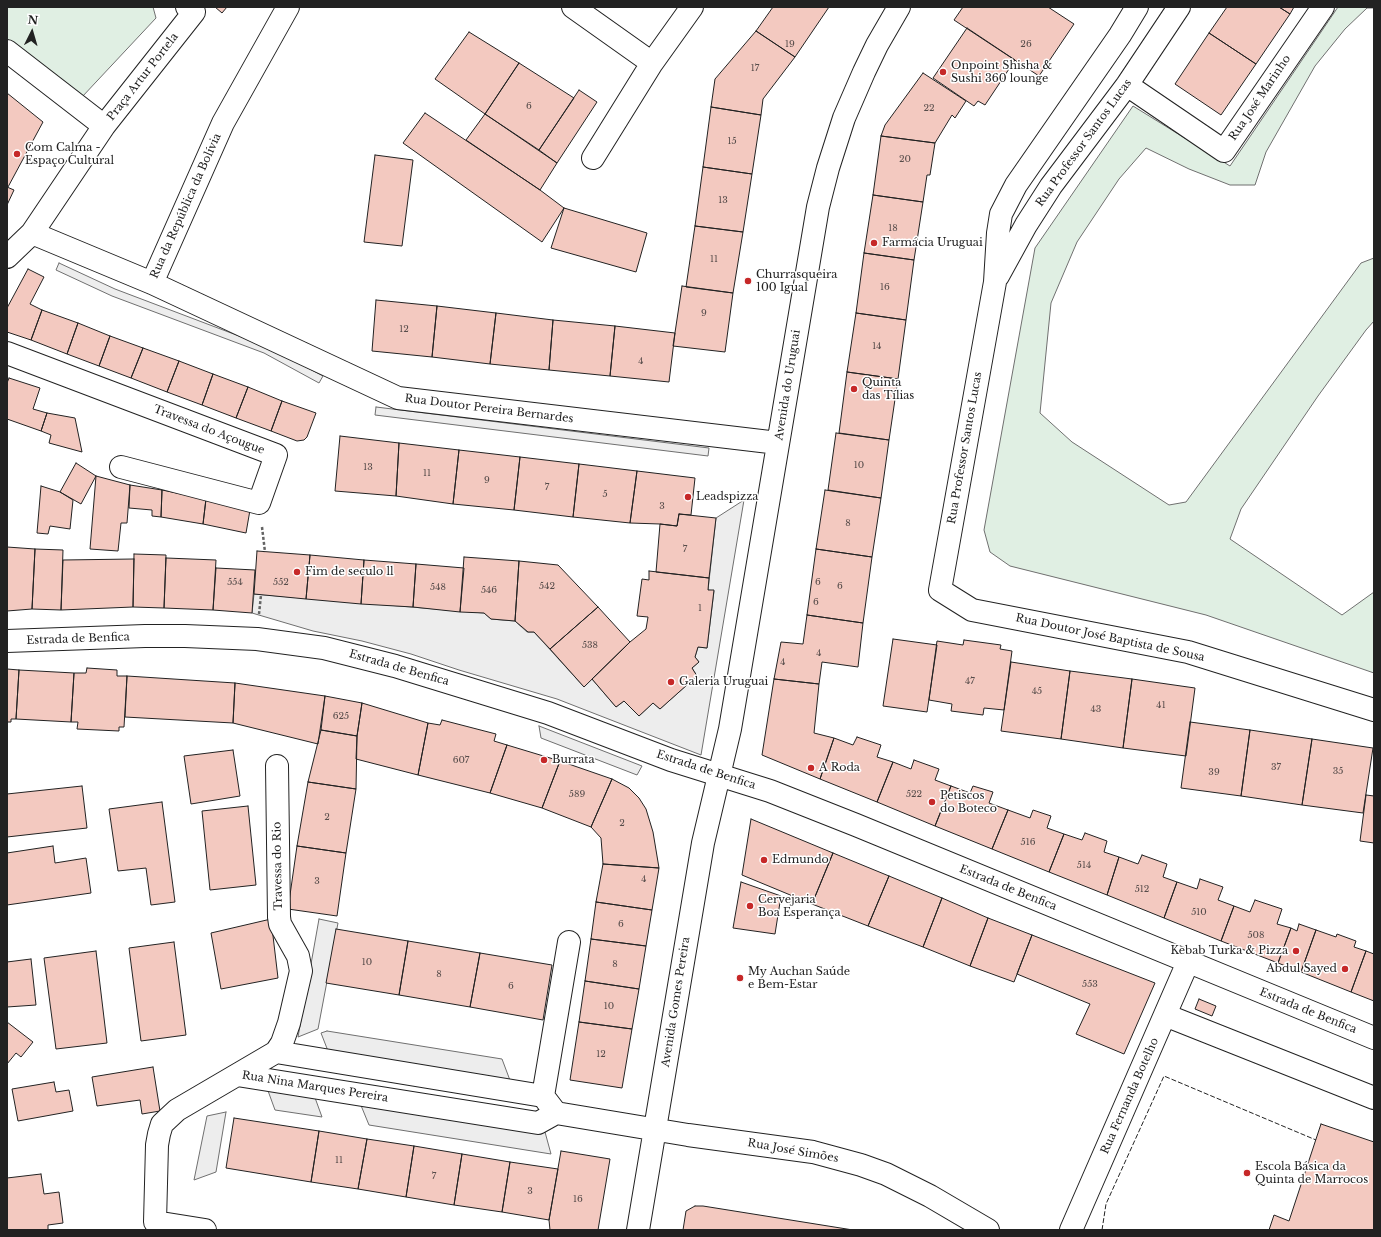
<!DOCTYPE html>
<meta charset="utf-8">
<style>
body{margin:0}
#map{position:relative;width:1381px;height:1237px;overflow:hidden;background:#fff;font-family:"Libre Baskerville",serif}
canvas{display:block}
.frame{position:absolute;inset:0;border:8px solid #222;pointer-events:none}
.north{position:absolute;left:12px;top:12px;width:40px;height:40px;-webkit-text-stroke:3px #fff;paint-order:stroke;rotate:5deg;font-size:11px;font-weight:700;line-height:16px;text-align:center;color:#222}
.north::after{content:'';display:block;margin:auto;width:14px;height:18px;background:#222;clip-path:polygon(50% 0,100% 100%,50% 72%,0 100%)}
</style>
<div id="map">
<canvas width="1381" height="1237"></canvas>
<div class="frame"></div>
<div class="north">N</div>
</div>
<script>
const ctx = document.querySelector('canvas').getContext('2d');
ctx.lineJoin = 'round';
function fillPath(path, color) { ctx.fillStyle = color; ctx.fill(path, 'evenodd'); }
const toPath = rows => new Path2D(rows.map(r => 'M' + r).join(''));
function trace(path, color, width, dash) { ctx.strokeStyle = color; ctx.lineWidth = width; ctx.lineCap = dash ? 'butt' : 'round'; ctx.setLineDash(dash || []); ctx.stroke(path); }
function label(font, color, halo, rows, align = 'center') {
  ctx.font = font + ' "Libre Baskerville",serif'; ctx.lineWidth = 3; ctx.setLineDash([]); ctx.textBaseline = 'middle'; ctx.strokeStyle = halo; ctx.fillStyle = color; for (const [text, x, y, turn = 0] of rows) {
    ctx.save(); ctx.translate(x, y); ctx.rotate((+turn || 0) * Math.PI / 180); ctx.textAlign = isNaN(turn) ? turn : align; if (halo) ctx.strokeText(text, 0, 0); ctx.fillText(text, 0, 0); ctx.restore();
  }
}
const green = toPath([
 [7,7,153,7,156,18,82,97,7,39,7,7],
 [1338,7,1374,7,1374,8,1367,8,1345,29,1315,66,1266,152,1255,185,1230,185,1189,169,1146,148,1119,179,1077,242,1051,303,1040,413,1072,442,1169,505,1186,502,1361,263,1374,258,1374,321,1366,330,1318,396,1241,509,1230,539,1342,615,1374,592,1374,673,1206,615,1010,566,990,552,984,530,1035,248,1133,106,1230,166,1338,7]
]);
fillPath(green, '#e0efe3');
trace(green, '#6f6f6f', 1);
const parking = toPath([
 [59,263,115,289,268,347,323,376,319,383,264,353,112,296,56,270,59,263],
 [376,407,709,448,708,456,375,415,376,407],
 [744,500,701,755,557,699,459,670,411,654,362,641,313,631,252,613,254,594,484,613,491,619,515,621,527,632,534,632,584,687,592,679,616,707,624,701,639,716,653,703,660,709,697,676,692,668,699,662,695,657,698,647,707,648,714,591,708,590,716,518,744,500],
 [539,726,642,766,637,775,541,738,539,726],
 [319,919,338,923,318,1029,298,1037,319,919],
 [327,1031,502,1059,511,1083,328,1051,321,1033,327,1031],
 [267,1088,314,1095,322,1117,275,1110,267,1088],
 [360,1103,545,1132,551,1154,369,1125,360,1103],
 [226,1112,216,1172,194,1180,207,1116,226,1112]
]);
fillPath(parking, '#ededed');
trace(parking, '#6f6f6f', 1);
const building = toPath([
 [215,7,227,7,222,13,215,7],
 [773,7,829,7,795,57,756,31,773,7],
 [963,7,1048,7,1074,24,1039,76,954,20,963,7],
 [1227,7,1279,7,1290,14,1256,64,1209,33,1227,7],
 [1279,7,1294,7,1290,14,1279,7],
 [967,28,1015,60,985,105,978,101,974,106,933,78,967,28],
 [756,31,795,57,763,99,761,115,711,107,715,79,756,31],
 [469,32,519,63,485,114,435,79,469,32],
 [1209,33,1256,64,1221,115,1175,84,1209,33],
 [519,63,574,98,539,150,485,114,519,63],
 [923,73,966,101,955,118,952,115,935,143,881,136,885,125,923,73],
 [579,90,597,102,557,163,539,150,579,90],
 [7,93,43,122,8,187,7,187,7,93],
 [711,107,761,115,752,174,703,167,711,107],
 [425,113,540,190,564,208,542,242,403,143,425,113],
 [485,114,557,163,540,190,466,140,485,114],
 [881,136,935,143,930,175,927,175,923,202,873,195,881,136],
 [375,155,413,160,402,246,364,242,375,155],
 [703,167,752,174,743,232,695,226,703,167],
 [7,187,14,190,7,205,7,187],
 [873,195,923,202,914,260,864,253,873,195],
 [564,208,647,233,636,272,551,248,564,208],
 [695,226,743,232,733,293,686,287,695,226],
 [864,253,914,260,906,320,856,313,864,253],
 [28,269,44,277,30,304,42,310,31,340,7,332,7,308,28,269],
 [682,286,733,293,725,352,673,346,682,286],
 [376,300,437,306,432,357,372,351,376,300],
 [437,306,496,313,490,364,432,357,437,306],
 [42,310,78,323,67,354,31,340,42,310],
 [496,313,553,320,549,370,490,364,496,313],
 [856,313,906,320,898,379,847,372,856,313],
 [553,320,615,326,610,376,549,370,553,320],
 [78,323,110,336,99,366,67,354,78,323],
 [615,326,675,333,669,382,610,376,615,326],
 [110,336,143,348,131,378,99,366,110,336],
 [143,348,179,361,167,392,131,378,143,348],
 [179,361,213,374,202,405,167,392,179,361],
 [847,372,898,379,889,440,839,433,847,372],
 [213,374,248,387,236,418,202,405,213,374],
 [9,378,40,388,33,409,47,413,41,431,7,419,7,383,9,378],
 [248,387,282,401,271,431,236,418,248,387],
 [282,401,316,413,307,437,304,440,297,441,271,431,282,401],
 [47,413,75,418,82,452,49,443,51,435,41,431,47,413],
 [836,433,889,440,881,498,828,490,836,433],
 [340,436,399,443,396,496,335,491,340,436],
 [399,443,459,450,453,504,396,496,399,443],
 [459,450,520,457,514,510,453,504,459,450],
 [520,457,579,464,573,517,514,510,520,457],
 [76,463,96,476,81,504,60,492,76,463],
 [579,464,637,471,630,523,573,517,579,464],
 [637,471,695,478,691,515,679,514,677,526,660,524,630,523,637,471],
 [96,476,130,485,127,523,121,523,118,551,90,549,96,476],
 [130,485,162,490,161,517,152,516,152,510,129,508,130,485],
 [41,486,60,492,73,500,70,529,50,526,48,534,37,533,41,486],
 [162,490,206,499,203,524,161,517,162,490],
 [825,490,881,498,872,557,816,549,825,490],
 [206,499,250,510,246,533,203,524,206,499],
 [679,514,716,518,709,578,656,572,660,524,677,526,679,514],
 [7,547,35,549,32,609,7,611,7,547],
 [35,549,63,550,61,610,32,609,35,549],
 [816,549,872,557,863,623,807,615,816,549],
 [257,551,310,555,306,599,254,594,257,551],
 [134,554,166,555,164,608,133,607,134,554],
 [310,555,364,560,361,604,306,599,310,555],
 [464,557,519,561,515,621,491,619,484,613,460,612,464,557],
 [166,558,216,560,213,610,164,608,166,558],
 [134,559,133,607,61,610,63,560,134,559],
 [364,560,416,564,413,607,361,604,364,560],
 [519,561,558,565,598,607,550,649,534,632,528,632,515,621,519,561],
 [416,564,464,568,460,612,413,607,416,564],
 [216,568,255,570,252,613,213,610,216,568],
 [649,571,709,578,708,590,714,590,707,648,698,647,695,657,699,662,692,668,697,676,660,709,653,703,639,716,624,701,616,707,592,679,630,642,646,629,648,617,637,616,642,579,649,580,649,571],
 [598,607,630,642,584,687,550,649,598,607],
 [807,615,863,623,858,667,822,662,819,684,774,679,781,642,803,644,807,615],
 [893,639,937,645,927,712,883,706,893,639],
 [964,640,1001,645,1000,649,1012,651,1004,710,984,708,983,715,951,711,952,704,929,700,937,641,963,645,964,640],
 [1011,662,1070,671,1061,739,1001,731,1011,662],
 [87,668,117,670,117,676,127,676,124,727,119,727,119,731,77,729,78,722,71,722,74,673,86,673,87,668],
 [7,669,19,670,16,719,11,719,11,722,7,722,7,669],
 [19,670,74,673,71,722,16,719,19,670],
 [1070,671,1132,679,1123,748,1061,739,1070,671],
 [127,676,235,683,233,723,125,717,127,676],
 [774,679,819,684,814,733,834,738,820,779,762,755,774,679],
 [1132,679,1195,688,1186,756,1123,748,1132,679],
 [235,683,325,696,318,744,233,723,235,683],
 [325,696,362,703,357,736,321,730,325,696],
 [362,703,428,723,418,775,356,759,357,736,362,703],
 [442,720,496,734,494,741,507,745,490,793,418,775,428,723,440,725,442,720],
 [1190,722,1250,730,1241,796,1181,788,1190,722],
 [321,730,357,736,356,789,308,782,321,730],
 [1250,730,1312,739,1302,805,1241,796,1250,730],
 [857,737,881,745,877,757,893,762,877,802,820,779,834,738,853,745,857,737],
 [1312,739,1373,748,1363,813,1302,805,1312,739],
 [507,745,560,761,542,808,490,793,507,745],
 [233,750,240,796,191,804,184,756,233,750],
 [914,760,939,769,935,780,951,786,935,826,877,802,893,762,911,769,914,760],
 [560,761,612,779,591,827,542,808,560,761],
 [612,779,629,788,639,798,646,809,653,832,659,868,603,864,601,838,591,827,612,779],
 [308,782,356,789,346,853,297,846,308,782],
 [82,786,87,828,7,837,7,794,82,786],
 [951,786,970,793,973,786,993,792,989,803,1008,810,992,849,935,826,951,786],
 [1366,795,1374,796,1374,843,1360,841,1366,795],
 [162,802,175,902,151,905,146,868,118,871,109,809,162,802],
 [248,806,256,885,210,890,202,811,248,806],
 [1008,810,1030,818,1033,810,1051,816,1047,828,1064,834,1049,872,992,849,1008,810],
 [751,819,833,853,812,904,742,875,751,819],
 [1085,833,1107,841,1104,852,1119,857,1107,895,1049,872,1064,834,1082,840,1085,833],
 [53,846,55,863,86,858,91,893,7,905,7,853,53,846],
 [297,846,346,853,337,916,288,909,297,846],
 [833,853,889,876,868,926,812,904,833,853],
 [1142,855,1167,864,1163,877,1177,882,1164,918,1107,895,1119,857,1138,864,1142,855],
 [603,864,659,868,652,910,596,902,603,864],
 [889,876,942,898,923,947,868,926,889,876],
 [1200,879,1223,887,1218,900,1234,906,1221,941,1164,918,1177,882,1197,889,1200,879],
 [741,882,781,896,775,934,733,928,741,882],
 [942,898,988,918,970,966,923,947,942,898],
 [1255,900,1282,909,1277,924,1291,928,1278,963,1221,941,1234,906,1250,912,1255,900],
 [596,902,652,910,646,946,591,939,596,902],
 [988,918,1032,935,1014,982,970,966,988,918],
 [271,919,278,978,221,989,211,933,271,919],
 [1299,924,1316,930,1301,972,1278,963,1291,928,1297,931,1299,924],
 [336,929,408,941,399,995,326,983,336,929],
 [1316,930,1336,937,1337,934,1356,941,1354,947,1366,951,1351,992,1301,972,1316,930],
 [1032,935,1155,983,1124,1054,1076,1034,1090,1004,1017,974,1032,935],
 [591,939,646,946,639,989,585,981,591,939],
 [408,941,480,953,470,1007,399,995,408,941],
 [174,942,186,1035,141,1041,129,948,174,942],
 [96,951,107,1043,56,1049,44,958,96,951],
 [1366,951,1374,954,1374,1001,1351,992,1366,951],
 [480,953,552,965,543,1020,470,1007,480,953],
 [31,959,36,1005,7,1007,7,962,31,959],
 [585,981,639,989,632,1029,579,1022,585,981],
 [1199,999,1216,1006,1212,1016,1195,1009,1199,999],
 [7,1022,33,1042,21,1057,16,1053,7,1064,7,1022],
 [579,1022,632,1029,622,1088,570,1080,579,1022],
 [153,1067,160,1111,142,1114,140,1100,97,1106,92,1077,153,1067],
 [54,1082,56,1092,69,1090,73,1111,18,1121,12,1089,54,1082],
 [234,1118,319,1131,311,1182,226,1168,234,1118],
 [1321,1124,1374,1142,1374,1230,1269,1230,1274,1215,1289,1221,1321,1124],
 [319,1131,367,1139,358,1189,311,1182,319,1131],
 [367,1139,414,1146,406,1197,358,1189,367,1139],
 [414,1146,462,1154,454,1205,406,1197,414,1146],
 [561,1151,610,1159,598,1230,550,1230,549,1220,561,1151],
 [462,1154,510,1162,502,1212,454,1205,462,1154],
 [510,1162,558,1169,549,1220,502,1212,510,1162],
 [41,1174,44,1194,59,1192,63,1223,48,1225,48,1230,7,1230,7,1178,41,1174],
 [695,1206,703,1206,853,1230,683,1230,686,1211,695,1206]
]);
fillPath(building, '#f3c9c0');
trace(building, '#222', 1);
const minor = toPath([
 [573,7,652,63],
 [1137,7,1120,35,1016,185,1001,214,998,233,995,282,940,590,972,610,1188,652,1374,710],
 [7,51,104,126],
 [1127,85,1224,151,1323,7],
 [593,158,652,63,692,7],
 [32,233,152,283,398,398,778,443],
 [7,257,32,233,104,126,194,12,187,7],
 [998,276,1026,225,1051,186,1127,85,1179,7],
 [152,283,223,123,288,7],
 [7,353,276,455,259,503,121,467],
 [7,641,145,636,185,636,257,639,324,648,395,666,548,713,671,760,770,791,856,825,1374,1038],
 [1165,1015,1374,1098],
 [276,1052,282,1043,289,1023,301,971,298,956,280,924,279,917,277,766],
 [237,1075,538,1123,556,1113,688,1135,813,1152,861,1165,886,1174,930,1196,988,1230],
 [543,1096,569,942],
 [205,1230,155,1222,157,1145,159,1134,162,1124,177,1110,276,1052,543,1096,556,1113],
 [638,1230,703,843,730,729,818,207,828,168,844,118,864,72,877,45,899,7],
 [1071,1230,1188,962]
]);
trace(minor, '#222', 24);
trace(toPath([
 [262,527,265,552],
 [259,614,261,595]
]), '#646464', 2.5, [3, 2]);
trace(minor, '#fff', 22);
trace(toPath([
 [1102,1230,1106,1204,1164,1076,1316,1140]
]), '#222', 1, [5, 2]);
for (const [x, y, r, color] of [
 [943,72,4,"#c62828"],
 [17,154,4,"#c62828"],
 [874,243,4,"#c62828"],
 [748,281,4,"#c62828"],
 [854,389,4,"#c62828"],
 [688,497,4,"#c62828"],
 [297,572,4,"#c62828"],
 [671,682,4,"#c62828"],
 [544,760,4,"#c62828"],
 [811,768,4,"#c62828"],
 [932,802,4,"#c62828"],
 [764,860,4,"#c62828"],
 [750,906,4,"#c62828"],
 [1296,951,4,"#c62828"],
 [1345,969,4,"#c62828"],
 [740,978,4,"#c62828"],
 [1247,1173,4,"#c62828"]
]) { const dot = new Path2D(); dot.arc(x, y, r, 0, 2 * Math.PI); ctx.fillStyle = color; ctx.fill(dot); trace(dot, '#fff', 1.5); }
label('9px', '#564c4a', null, [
 ["19",790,44],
 ["26",1026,44],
 ["17",755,68],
 ["6",529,106],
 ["22",929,108],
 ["15",732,141],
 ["20",905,159],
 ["13",723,200],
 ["18",893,228],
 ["11",714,259],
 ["16",885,287],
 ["9",704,313],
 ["12",404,329],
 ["14",877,346],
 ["4",641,361],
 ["10",859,465],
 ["13",368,467],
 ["11",427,473],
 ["9",487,480],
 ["7",547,487],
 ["5",605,494],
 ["3",662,506],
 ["8",848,523],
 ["7",685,549],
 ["554",235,582],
 ["552",281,582],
 ["6",818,582],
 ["542",547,586],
 ["6",840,586],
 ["548",438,587],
 ["546",489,590],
 ["6",816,602],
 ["1",700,608],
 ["538",590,645],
 ["4",819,653],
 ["4",783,662],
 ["47",970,681],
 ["45",1037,691],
 ["41",1161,705],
 ["43",1096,709],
 ["625",341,716],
 ["607",461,760],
 ["37",1276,767],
 ["35",1338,771],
 ["39",1214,772],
 ["589",577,794],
 ["522",914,794],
 ["2",327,817],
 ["2",622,823],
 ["516",1028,842],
 ["514",1084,865],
 ["4",644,879],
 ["3",317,881],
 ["512",1142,889],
 ["510",1199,912],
 ["6",621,924],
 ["508",1256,935],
 ["10",367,962],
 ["8",615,964],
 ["8",439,974],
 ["553",1090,984],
 ["6",511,986],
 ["10",609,1006],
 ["12",601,1054],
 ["11",339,1160],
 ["7",434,1176],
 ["3",530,1191],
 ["16",578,1199]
]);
label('11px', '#222', '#fff', [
 ["Onpoint Shisha &",951,66],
 ["Sushi 360 lounge",951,79],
 ["Com Calma -",25,148],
 ["Espaço Cultural",25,161],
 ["Farmácia Uruguai",882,243],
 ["Churrasqueira",756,275],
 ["100 Igual",756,288],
 ["Quinta",862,383],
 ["das Tílias",862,396],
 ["Leadspizza",696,497],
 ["Fim de seculo ll",305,572],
 ["Galeria Uruguai",679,682],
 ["Burrata",552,760],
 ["A Roda",819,768],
 ["Petiscos",940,796],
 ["do Boteco",940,809],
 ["Edmundo",772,860],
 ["Cervejaria",758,900],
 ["Boa Esperança",758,913],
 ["Kebab Turka & Pizza",1288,951,"right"],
 ["Abdul Sayed",1337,969,"right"],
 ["My Auchan Saúde",748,972],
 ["e Bem-Estar",748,985],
 ["Escola Básica da",1255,1167],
 ["Quinta de Marrocos",1255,1180]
], 'left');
label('11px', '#222', '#fff', [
 ["Praça Artur Portela",143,77,-52],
 ["Rua José Marinho",1260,98,-56],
 ["Rua Professor Santos Lucas",1084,143,-54],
 ["Rua da República da Bolívia",186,206,-66],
 ["Avenida do Uruguai",788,385,-81],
 ["Rua Doutor Pereira Bernardes",489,409,7],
 ["Travessa do Açougue",209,430,21],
 ["Rua Professor Santos Lucas",965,448,-80],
 ["Rua Doutor José Baptista de Sousa",1110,638,12],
 ["Estrada de Benfica",78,639,-2],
 ["Estrada de Benfica",399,668,16],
 ["Estrada de Benfica",706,770,18],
 ["Travessa do Rio",278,866,-91],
 ["Estrada de Benfica",1008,888,22],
 ["Avenida Gomes Pereira",676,1002,-81],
 ["Estrada de Benfica",1308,1011,22],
 ["Rua Nina Marques Pereira",315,1087,9],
 ["Rua Fernanda Botelho",1130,1096,-66],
 ["Rua José Simões",793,1151,10]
]);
</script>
